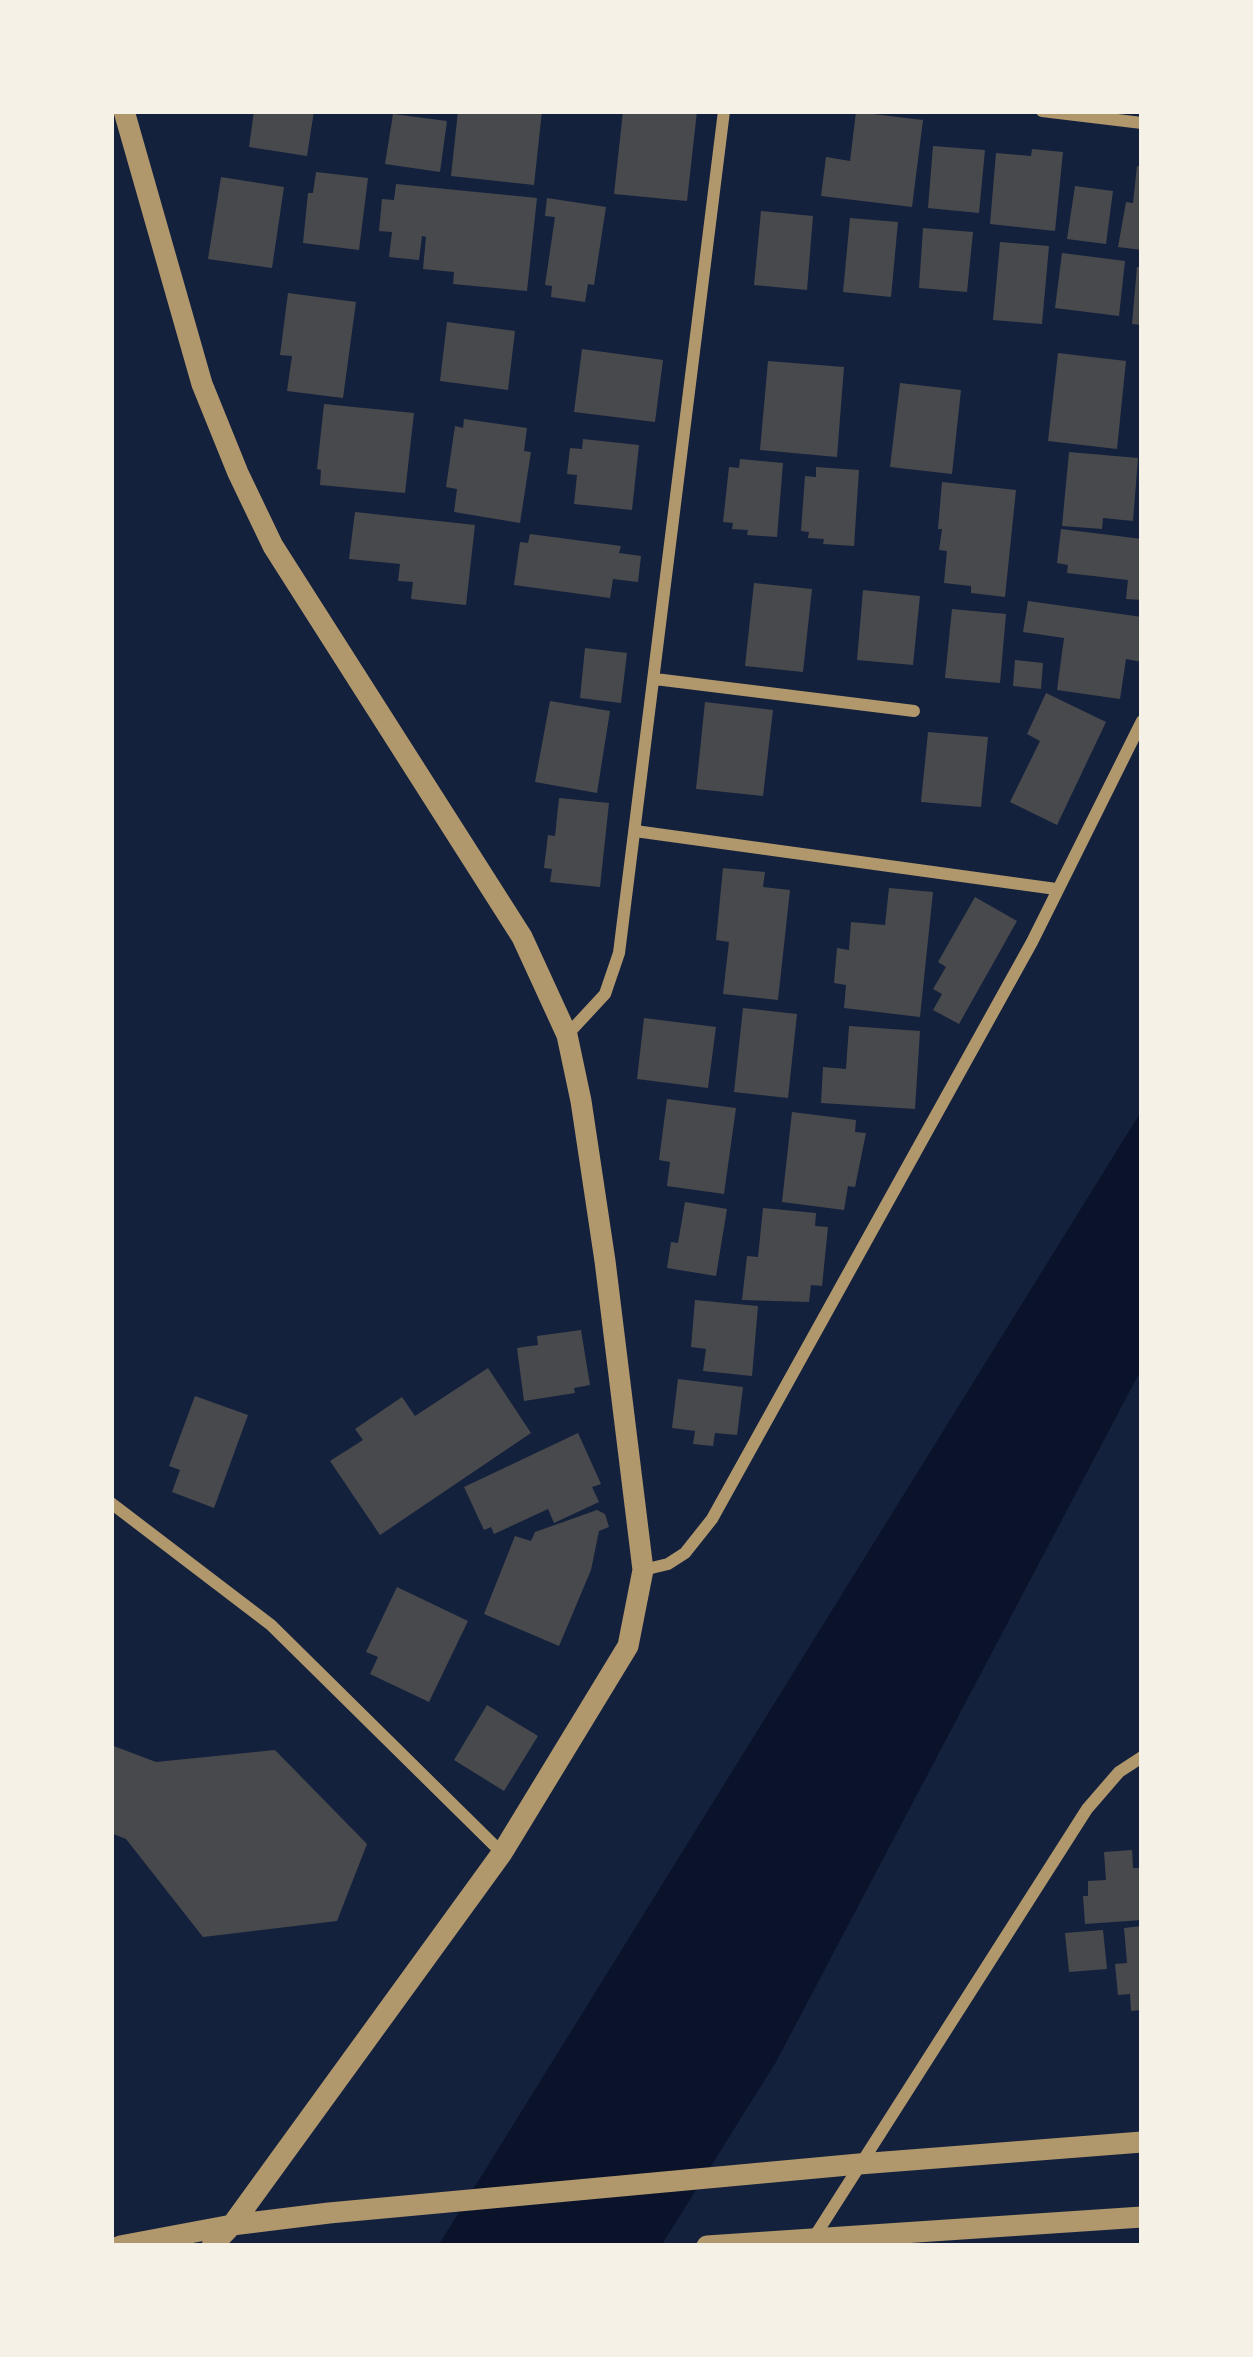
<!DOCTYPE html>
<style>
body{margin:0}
#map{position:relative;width:1253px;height:2357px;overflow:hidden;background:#14213d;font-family:Commissioner,sans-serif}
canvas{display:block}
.frame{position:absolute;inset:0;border:114px solid #f6f1e7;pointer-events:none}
</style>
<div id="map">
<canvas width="1253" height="2357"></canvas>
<div class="frame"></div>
</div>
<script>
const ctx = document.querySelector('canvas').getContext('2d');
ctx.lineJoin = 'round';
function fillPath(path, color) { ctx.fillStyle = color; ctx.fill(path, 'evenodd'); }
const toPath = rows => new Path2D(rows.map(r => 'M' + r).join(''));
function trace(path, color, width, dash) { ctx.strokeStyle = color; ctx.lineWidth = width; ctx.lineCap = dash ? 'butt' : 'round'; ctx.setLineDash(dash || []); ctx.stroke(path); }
fillPath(toPath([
 [1142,1110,1142,1368,776,2062,661,2246,438,2246]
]), '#0b132b');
fillPath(toPath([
 [254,111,314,111,307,156,249,147],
 [458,111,542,111,534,185,451,176],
 [623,111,697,111,687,201,614,194],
 [856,112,923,120,912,207,821,196,826,157,850,161],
 [393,114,447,121,440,172,385,164],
 [933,146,985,150,979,213,928,208],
 [1032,149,1063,152,1055,231,990,224,996,153,1031,156],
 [1137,166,1142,167,1142,250,1118,247,1126,202,1133,203],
 [316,172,368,178,359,250,303,243,308,193,313,193],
 [221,177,284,187,272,268,208,259],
 [396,184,537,198,527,291,453,284,454,272,423,269,426,237,422,236,419,260,389,257,392,232,379,231,382,199,394,200],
 [1075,186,1113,191,1106,244,1067,239],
 [547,198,606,207,594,285,588,284,585,302,551,297,552,286,545,285,555,217,545,216],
 [761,211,813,216,807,290,754,285],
 [850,218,898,222,891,297,843,292],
 [923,228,973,232,967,292,919,288],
 [1000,242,1049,246,1042,324,993,320],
 [1062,253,1125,261,1119,316,1055,308],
 [1137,267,1142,267,1142,325,1132,324],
 [288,293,356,302,343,398,287,391,292,356,280,355],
 [447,322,515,331,508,390,440,381],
 [582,349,663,360,655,422,574,412],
 [1058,353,1126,361,1117,449,1048,441],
 [768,361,844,367,837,457,760,450],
 [900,383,961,390,952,474,890,467],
 [324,404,414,413,405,493,320,485,321,470,317,469],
 [464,419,527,428,524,451,531,452,520,523,454,512,457,489,446,487,455,426,463,428],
 [583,439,639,445,632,510,574,504,577,475,567,474,570,448,582,449],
 [1069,452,1138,458,1133,521,1103,518,1102,529,1062,526],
 [740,459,783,463,777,537,747,535,748,530,732,529,733,523,723,522,729,467,739,468],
 [816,467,859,470,854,546,823,544,824,539,808,538,809,532,801,531,805,476,816,477],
 [942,482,1016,490,1005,597,971,593,971,586,944,583,947,551,939,550,942,529,938,529],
 [355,512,475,525,466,605,411,599,413,582,398,581,400,564,349,559],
 [1061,529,1142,539,1142,600,1126,599,1128,580,1067,573,1068,565,1057,563],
 [530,534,621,546,619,553,641,556,638,582,613,579,610,598,514,585,520,542,528,543],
 [754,583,812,589,803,672,745,666],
 [863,590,920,596,913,665,857,660],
 [1028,601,1142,617,1142,662,1126,659,1120,699,1057,690,1064,638,1023,632],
 [952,609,1006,614,1000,683,945,678],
 [585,648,627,653,621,703,580,698],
 [1015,660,1043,663,1041,689,1013,686],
 [1046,693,1106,722,1057,825,1010,802,1040,741,1027,734],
 [550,701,610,711,597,793,535,782],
 [705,702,773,710,763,796,696,789],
 [928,732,988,737,981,807,921,802],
 [559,798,609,803,600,887,550,882,552,869,544,868,548,835,555,836],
 [723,868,765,872,763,887,790,890,778,1000,723,994,729,942,716,940],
 [889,888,933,892,920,1017,844,1008,846,985,834,983,837,948,849,950,851,922,885,925],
 [975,897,1017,921,959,1024,933,1010,942,994,933,989,946,967,938,962],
 [743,1008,797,1014,788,1098,734,1092],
 [644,1018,716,1027,708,1088,637,1079],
 [849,1026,920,1031,915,1109,821,1103,823,1067,846,1069],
 [667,1099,736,1108,724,1194,667,1186,670,1162,659,1160],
 [792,1112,856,1120,855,1132,866,1133,855,1187,848,1186,844,1210,782,1202],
 [685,1202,727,1209,716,1276,667,1268,671,1242,678,1243],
 [763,1208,816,1213,815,1226,828,1227,822,1286,811,1285,809,1302,742,1300,747,1256,758,1257],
 [695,1300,758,1306,752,1376,703,1371,706,1349,691,1347],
 [581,1330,590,1385,574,1388,575,1393,524,1401,517,1348,538,1345,537,1336],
 [488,1368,531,1433,380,1535,330,1461,363,1440,355,1429,402,1397,415,1416],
 [678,1379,743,1387,737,1435,715,1433,713,1446,693,1444,695,1431,672,1428],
 [195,1396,248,1415,214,1508,172,1492,180,1470,169,1466],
 [578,1433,601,1484,592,1487,599,1502,554,1523,548,1509,494,1534,491,1527,484,1530,464,1487],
 [597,1510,605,1514,609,1527,599,1531,591,1570,559,1646,484,1614,515,1536,531,1541,535,1532],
 [397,1587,468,1621,429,1702,370,1674,378,1657,366,1652],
 [487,1705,538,1736,504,1791,454,1760],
 [111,1745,156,1762,275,1750,367,1844,337,1921,203,1937,126,1839,111,1833],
 [1132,1850,1133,1868,1142,1868,1142,1920,1085,1924,1083,1896,1088,1896,1088,1881,1106,1880,1104,1852],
 [1142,1926,1142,2010,1131,2011,1130,1994,1118,1995,1115,1964,1127,1963,1124,1928],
 [1103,1930,1107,1969,1069,1972,1065,1933]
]), '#48494c');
trace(toPath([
 [1042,111,1142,123],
 [655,679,914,711],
 [635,831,1056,889],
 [567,1035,605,994,619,953,724,111],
 [111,1503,271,1625,502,1853],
 [643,1570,668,1564,685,1553,712,1519,1032,942,1142,721],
 [813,2239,1087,1809,1119,1772,1142,1757]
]), '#b1986c', 12);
trace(toPath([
 [124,111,202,384,238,473,273,546,522,937,567,1035,581,1101,605,1261,643,1570,628,1646,502,1853,232,2225,212,2246],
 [120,2246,232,2225,329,2213,859,2164,1142,2142],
 [707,2246,1142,2217]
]), '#b1986c', 21);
</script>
